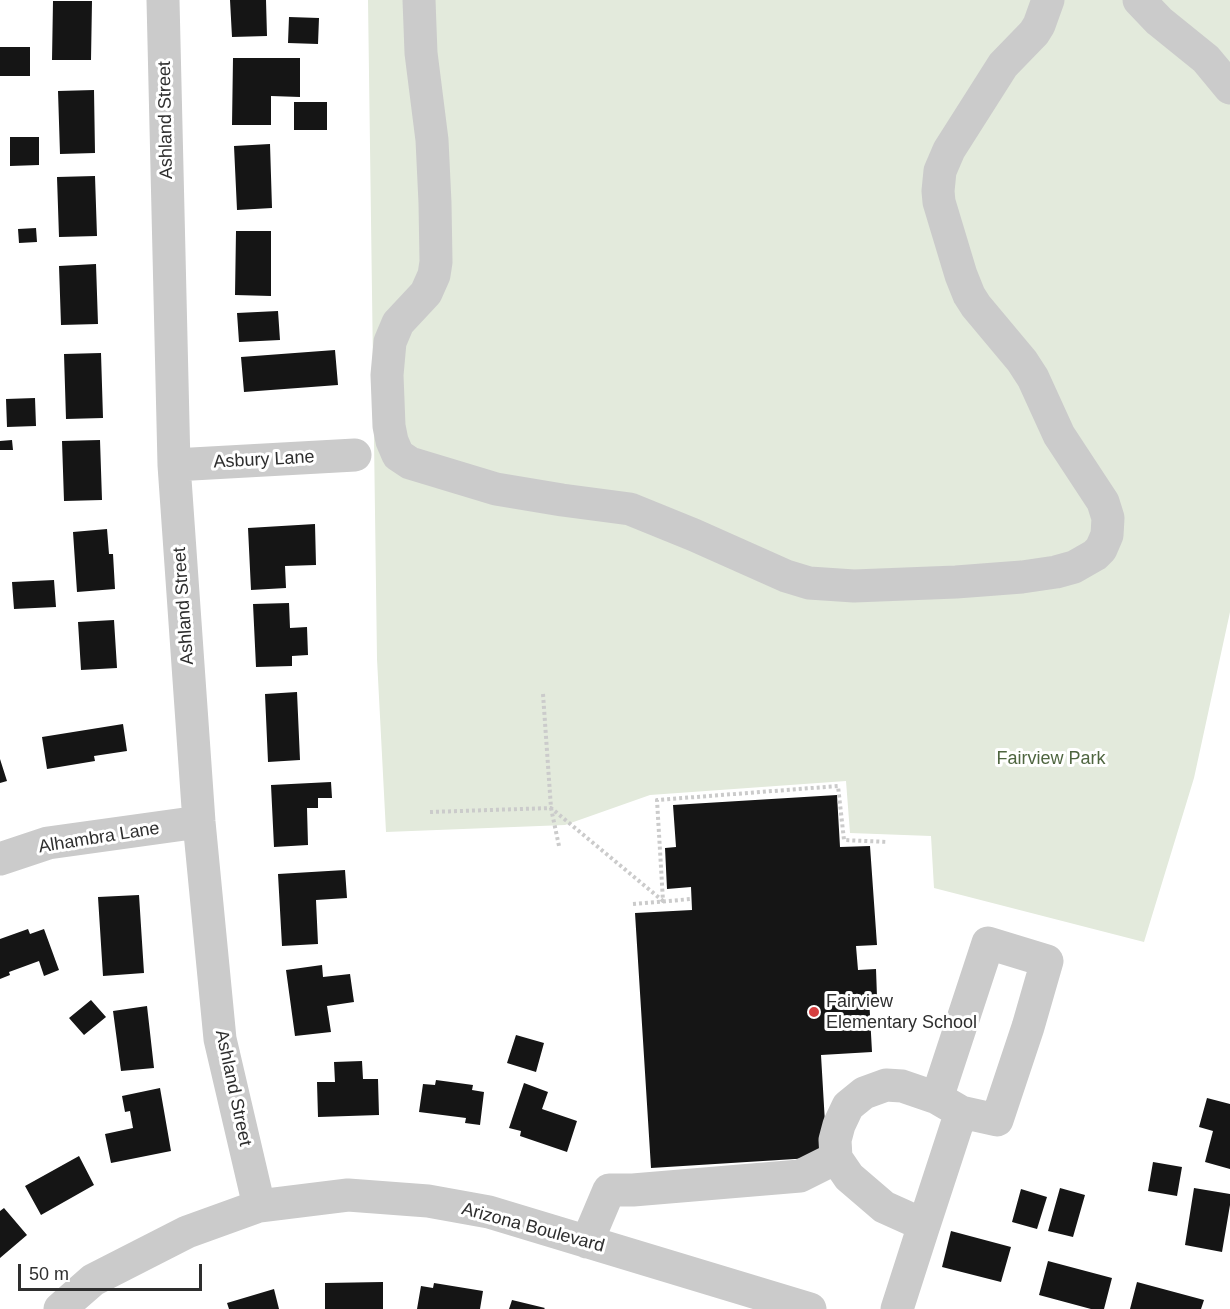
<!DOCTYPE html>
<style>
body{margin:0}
#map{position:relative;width:1230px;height:1309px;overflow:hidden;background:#fff;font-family:Arial,sans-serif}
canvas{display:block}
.scale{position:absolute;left:18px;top:1264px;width:184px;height:27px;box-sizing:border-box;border:3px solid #2e2e2e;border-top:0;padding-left:8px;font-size:18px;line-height:21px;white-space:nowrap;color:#2e2e2e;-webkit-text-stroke:4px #fff;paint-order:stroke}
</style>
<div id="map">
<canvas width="1230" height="1309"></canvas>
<div class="scale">50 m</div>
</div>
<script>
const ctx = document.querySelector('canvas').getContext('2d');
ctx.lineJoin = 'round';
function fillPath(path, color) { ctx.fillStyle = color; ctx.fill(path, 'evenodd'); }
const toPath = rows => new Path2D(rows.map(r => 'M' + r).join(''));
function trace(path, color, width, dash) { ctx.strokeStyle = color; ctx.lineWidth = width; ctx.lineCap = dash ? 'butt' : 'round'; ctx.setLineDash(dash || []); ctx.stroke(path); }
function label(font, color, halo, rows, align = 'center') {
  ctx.font = font + ' Arial,sans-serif'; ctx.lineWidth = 6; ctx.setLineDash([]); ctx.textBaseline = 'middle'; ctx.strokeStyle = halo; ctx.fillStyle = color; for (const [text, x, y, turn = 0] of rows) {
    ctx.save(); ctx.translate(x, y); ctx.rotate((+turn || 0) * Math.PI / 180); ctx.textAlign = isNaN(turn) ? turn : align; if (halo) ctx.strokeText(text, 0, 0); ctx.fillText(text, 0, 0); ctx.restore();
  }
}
fillPath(toPath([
 [368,0,1230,0,1230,612,1194,778,1144,942,934,888,931,836,850,833,846,781,650,795,565,825,386,832,377,659]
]), '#e3eadc');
fillPath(toPath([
 [230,0,266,0,267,36,232,37],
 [53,1,92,1,91,60,52,60],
 [289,17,319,18,318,44,288,43],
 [0,47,30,47,30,76,0,76],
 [233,58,300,58,300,97,271,96,271,125,232,125],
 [94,90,95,153,60,154,58,91],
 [294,102,327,102,327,130,294,130],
 [10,137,39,137,39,165,10,166],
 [270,144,272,208,237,210,234,146],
 [95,176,97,236,59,237,57,177],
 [36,228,37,242,19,243,18,229],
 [236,231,271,231,271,296,235,295],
 [96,264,98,324,61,325,59,266],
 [278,311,280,340,239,342,237,313],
 [335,350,338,385,244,392,241,357],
 [101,353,103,418,66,419,64,354],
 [35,398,36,426,7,427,6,399],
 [12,440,13,450,0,450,0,441],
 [100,440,102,500,64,501,62,441],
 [315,524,316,565,285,566,286,588,251,590,248,528],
 [107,529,109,554,113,554,115,589,77,592,73,532],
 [54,580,56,607,14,609,12,582],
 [289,603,290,628,307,627,308,655,292,656,292,666,256,667,253,604],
 [114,620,117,668,81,670,78,622],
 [297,692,300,760,268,762,265,694],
 [123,724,127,751,94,756,95,761,47,769,42,737],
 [0,759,7,781,0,783],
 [331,782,332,798,318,798,318,808,307,808,308,845,274,847,271,785],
 [837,795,840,847,870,846,877,945,856,946,858,970,876,969,877,997,869,997,872,1052,821,1055,827,1157,651,1168,635,913,692,910,691,887,667,889,665,848,676,847,673,805],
 [345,870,347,898,316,900,318,944,282,946,278,874],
 [139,895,144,973,103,976,98,897],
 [28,929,30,934,44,929,59,970,44,976,39,961,9,972,10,975,0,979,0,939],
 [322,965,323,977,350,974,354,1002,327,1006,331,1032,295,1036,286,970],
 [91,1000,106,1017,84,1035,69,1018],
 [147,1006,154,1068,121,1071,113,1011],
 [516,1035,544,1043,536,1072,507,1063],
 [362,1061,363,1079,378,1079,379,1115,318,1117,317,1082,335,1082,334,1062],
 [436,1080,473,1085,472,1090,484,1092,480,1125,465,1123,466,1118,419,1112,423,1084,435,1085],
 [524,1083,548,1092,542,1109,577,1121,567,1152,520,1136,521,1131,509,1128],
 [160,1088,171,1151,111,1163,105,1134,133,1128,130,1111,125,1112,122,1096],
 [1207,1098,1230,1104,1230,1169,1205,1162,1213,1131,1199,1127],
 [79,1156,94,1185,41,1215,25,1186],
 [1153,1162,1182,1167,1177,1196,1148,1191],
 [1060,1188,1085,1195,1073,1237,1048,1231],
 [1194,1188,1230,1194,1230,1205,1222,1252,1185,1245],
 [1021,1189,1047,1197,1037,1229,1012,1222],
 [4,1208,27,1235,0,1258,0,1211],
 [951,1231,1011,1247,1001,1282,942,1267],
 [1048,1261,1112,1278,1104,1309,1091,1309,1039,1295],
 [383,1282,383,1309,325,1309,325,1283],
 [1137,1282,1204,1300,1201,1309,1130,1309],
 [434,1283,483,1291,480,1309,417,1309,421,1286,433,1288],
 [274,1289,279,1309,229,1309,227,1303],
 [512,1300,545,1308,544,1309,509,1309]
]), '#151515');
trace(toPath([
 [543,694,551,808,559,846],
 [430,812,551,808,663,901,657,800,838,786,844,840,888,842],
 [633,904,691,899]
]), '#cbcbcb', 4, [3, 3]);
trace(toPath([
 [163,0,174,465,199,822,220,1039,259,1206],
 [419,0,421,53,432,140,435,203,436,262,434,275,426,293,398,323,390,342,387,375,389,426,392,441,398,455,410,463,496,489,562,500,630,509,694,535,786,576,809,583,854,586,956,582,1022,577,1056,572,1074,567,1095,555,1101,549,1107,535,1108,518,1103,502,1059,435,1033,378,1022,361,976,306,969,295,961,275,939,202,938,191,940,171,949,150,1003,65,1034,33,1039,25,1048,0],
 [1139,0,1159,21,1206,59,1230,88],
 [174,465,355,455],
 [0,859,48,843,199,822],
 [937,1098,988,943,1047,961,1028,1027,997,1120,961,1112,937,1098,902,1086,886,1085,864,1093,848,1106,839,1125,835,1140,836,1158,849,1177,884,1207,924,1225,961,1112],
 [587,1242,609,1190,633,1190,800,1176,836,1158],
 [60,1309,93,1280,187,1232,259,1206,348,1195,428,1201,489,1212,810,1309],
 [897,1309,924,1225]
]), '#cbcbcb', 33);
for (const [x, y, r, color] of [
 [814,1012,6,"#d53f40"]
]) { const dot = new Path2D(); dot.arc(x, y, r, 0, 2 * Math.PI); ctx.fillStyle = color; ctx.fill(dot); trace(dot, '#fff', 2); }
label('18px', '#2e2e2e', '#fff', [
 ["Ashland Street",166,120,-91],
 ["Asbury Lane",264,460,-3],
 ["Ashland Street",184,606,-94],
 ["Alhambra Lane",99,838,-9],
 ["Ashland Street",233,1088,78],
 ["Arizona Boulevard",533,1228,15]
]);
label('18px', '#4e653f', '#fff', [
 ["Fairview Park",1051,759]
]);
label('18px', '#2e2e2e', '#fff', [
 ["Fairview",826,1002],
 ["Elementary School",826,1023]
], 'left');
</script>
